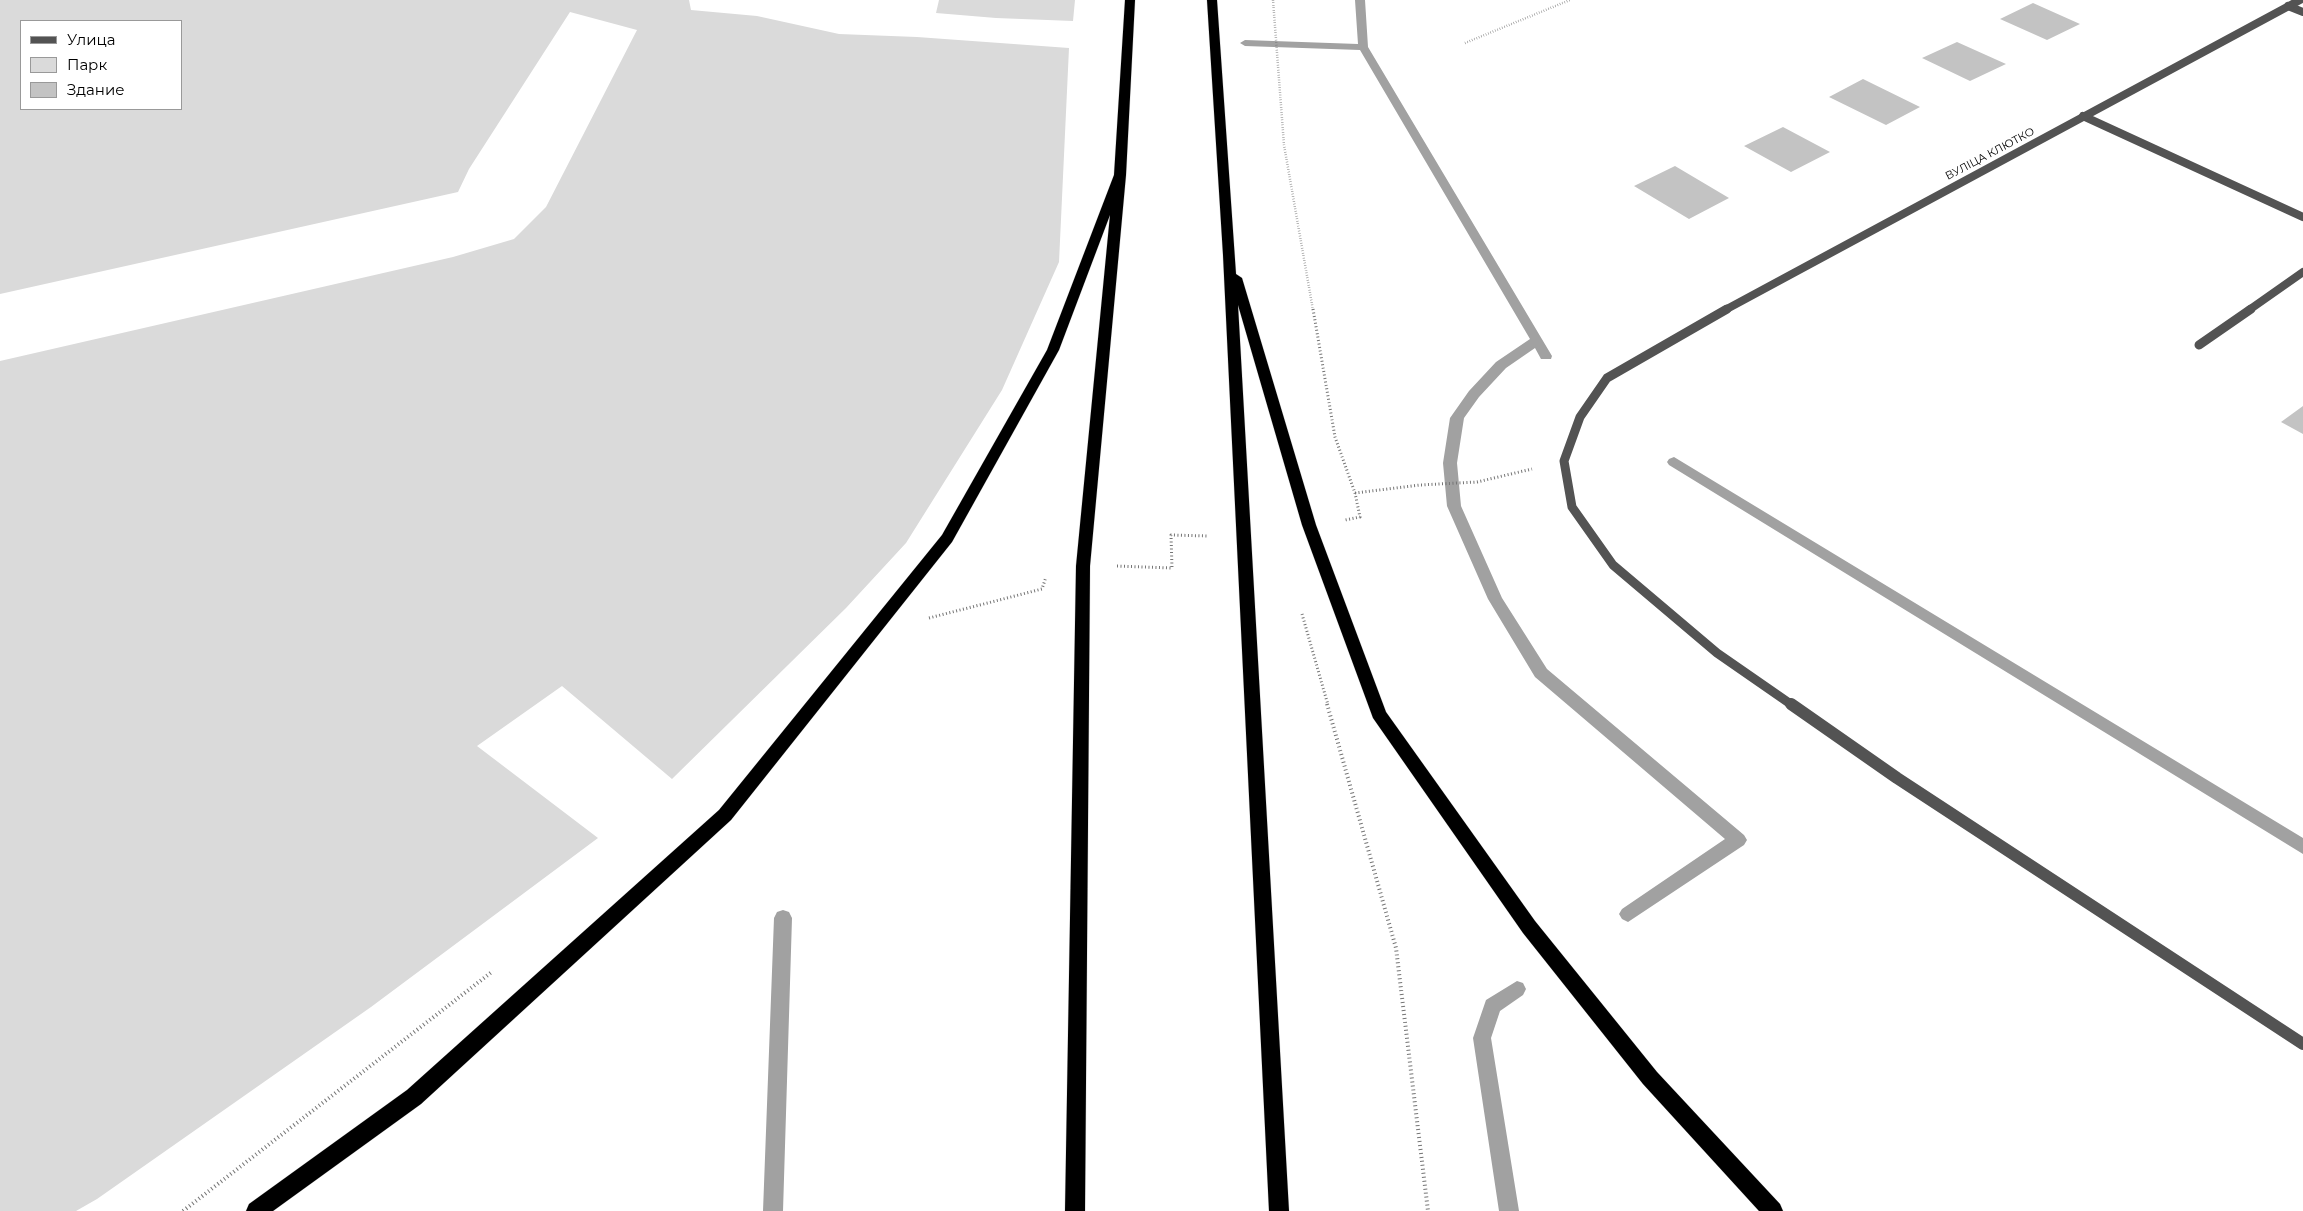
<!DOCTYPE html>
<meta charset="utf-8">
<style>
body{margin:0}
#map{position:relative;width:2303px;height:1211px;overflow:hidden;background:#fff;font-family:Montserrat,sans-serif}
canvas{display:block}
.legend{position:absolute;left:20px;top:20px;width:162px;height:90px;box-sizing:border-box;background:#fff;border:1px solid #999;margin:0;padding:6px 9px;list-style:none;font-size:15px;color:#000}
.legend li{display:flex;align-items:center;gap:10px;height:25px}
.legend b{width:25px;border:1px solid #999}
</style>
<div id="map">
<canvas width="2303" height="1211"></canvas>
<ul class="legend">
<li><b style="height:6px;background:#535353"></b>Улица</li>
<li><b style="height:14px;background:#dadada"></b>Парк</li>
<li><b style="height:14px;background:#c3c3c3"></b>Здание</li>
</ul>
</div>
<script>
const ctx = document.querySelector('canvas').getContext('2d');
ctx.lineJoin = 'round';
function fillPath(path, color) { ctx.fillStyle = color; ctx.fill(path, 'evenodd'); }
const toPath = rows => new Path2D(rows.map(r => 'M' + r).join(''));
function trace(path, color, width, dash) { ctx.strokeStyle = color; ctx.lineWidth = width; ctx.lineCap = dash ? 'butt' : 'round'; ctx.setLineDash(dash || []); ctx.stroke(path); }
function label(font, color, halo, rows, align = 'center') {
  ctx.font = font + ' Montserrat,sans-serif'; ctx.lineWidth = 4; ctx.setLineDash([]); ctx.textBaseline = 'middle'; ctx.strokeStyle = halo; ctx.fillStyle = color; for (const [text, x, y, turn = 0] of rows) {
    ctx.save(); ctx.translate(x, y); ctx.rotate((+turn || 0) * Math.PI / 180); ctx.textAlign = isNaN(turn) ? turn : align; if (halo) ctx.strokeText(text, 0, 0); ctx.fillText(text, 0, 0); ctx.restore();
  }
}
fillPath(toPath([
 [0,0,689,0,691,10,757,16,839,34,917,37,1069,48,1059,262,1002,390,906,543,846,608,672,779,562,686,477,746,598,838,371,1007,97,1199,76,1211,0,1211,0,361,453,257,514,239,546,207,637,30,570,12,469,169,458,192,0,294],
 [21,21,181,21,181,109,21,109],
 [939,0,1075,0,1073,21,996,18,936,13]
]), '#dadada');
fillPath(toPath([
 [1355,0,1365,0,1368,47,1552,356,1551,359,1541,359,1535,348,1506,368,1479,397,1464,418,1457,463,1461,506,1502,598,1547,669,1744,835,1747,840,1744,845,1628,922,1622,919,1619,914,1622,909,1725,839,1535,677,1488,599,1447,506,1443,463,1450,418,1469,391,1496,362,1530,339,1360,50,1245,46,1240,43,1245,40,1358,44,1355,0],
 [1674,457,2303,838,2303,854,1669,465,1667,462,1669,459,1674,457],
 [783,910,789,912,792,918,783,1211,763,1211,774,918,777,912,783,910],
 [1517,981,1523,983,1526,989,1523,995,1500,1011,1491,1038,1519,1211,1499,1211,1473,1038,1486,1000,1517,981]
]), '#a1a1a1');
fillPath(toPath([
 [2033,3,2080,24,2047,40,2000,19],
 [1957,42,2006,64,1970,81,1922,58],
 [1863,79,1920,107,1886,125,1829,97],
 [1783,127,1830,152,1791,172,1744,146],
 [1675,166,1729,198,1689,219,1634,186],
 [2303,406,2303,434,2281,422]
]), '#c3c3c3');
const motorway = toPath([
 [1125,0,1135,0,1126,175,1090,566,1085,1211,1065,1211,1076,566,1110,215,1059,350,952,542,731,820,421,1104,273,1211,246,1211,249,1204,407,1090,719,810,942,535,1047,350,1114,175,1125,0],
 [1207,0,1217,0,1236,274,1242,278,1316,525,1386,712,1535,921,1657,1072,1780,1204,1783,1211,1759,1211,1643,1084,1523,933,1373,718,1302,525,1238,305,1289,1211,1269,1211,1223,255,1207,0]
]);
trace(motorway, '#dbdbdb', 1);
trace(toPath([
 [1273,0,1284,145,1313,310],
 [1465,43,1570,0]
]), '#757575', 2.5, [0.5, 2]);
trace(toPath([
 [1313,309,1335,437,1355,493,1360,517,1345,520],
 [1355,493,1420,485,1477,482,1532,469],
 [1117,566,1172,568,1171,535,1208,536],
 [1302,614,1328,705],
 [929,618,1042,589,1046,577]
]), '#757575', 3, [1, 2.5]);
trace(toPath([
 [1327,704,1396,948,1428,1211],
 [183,1211,493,971]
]), '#757575', 4, [1, 3]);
trace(toPath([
 [2288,6,2303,12],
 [2083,116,2303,217],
 [2249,310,2303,272]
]), '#535353', 8);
trace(toPath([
 [2199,345,2251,309]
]), '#535353', 9);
trace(toPath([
 [1725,310,2300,0]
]), '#535353', 8);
trace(toPath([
 [1727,309,1607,378,1580,417,1564,461,1572,507,1613,565,1717,653,1792,705]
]), '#535353', 9);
trace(toPath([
 [1791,704,1897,778,2303,1044]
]), '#535353', 12);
fillPath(motorway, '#000');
label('11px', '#000', '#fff', [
 ["ВУЛІЦА КЛЮТКО",1990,154,-28]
]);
</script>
